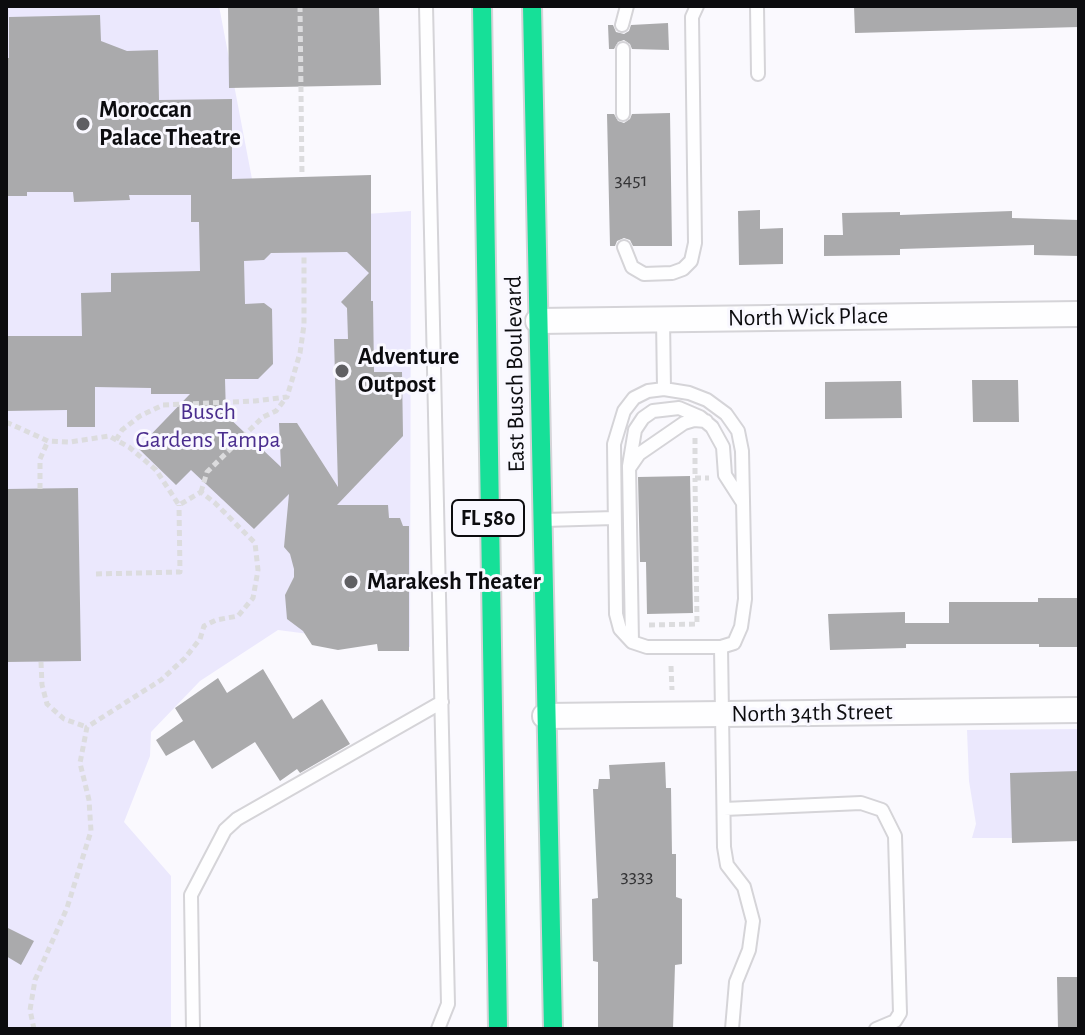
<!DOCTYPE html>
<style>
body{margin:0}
#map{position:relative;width:1085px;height:1035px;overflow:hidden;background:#faf9fe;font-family:"Alegreya Sans",sans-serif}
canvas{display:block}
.frame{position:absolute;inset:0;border:8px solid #0c0c0f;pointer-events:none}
</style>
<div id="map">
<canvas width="1085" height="1035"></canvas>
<div class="frame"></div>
</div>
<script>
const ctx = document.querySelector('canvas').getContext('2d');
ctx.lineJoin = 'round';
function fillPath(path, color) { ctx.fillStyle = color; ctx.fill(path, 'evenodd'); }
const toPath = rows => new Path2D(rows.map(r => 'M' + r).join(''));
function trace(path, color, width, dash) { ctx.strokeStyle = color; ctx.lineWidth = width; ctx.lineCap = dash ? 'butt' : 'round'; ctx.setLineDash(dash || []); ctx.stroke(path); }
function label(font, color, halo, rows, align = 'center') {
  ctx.font = font + ' "Alegreya Sans",sans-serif'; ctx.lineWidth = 6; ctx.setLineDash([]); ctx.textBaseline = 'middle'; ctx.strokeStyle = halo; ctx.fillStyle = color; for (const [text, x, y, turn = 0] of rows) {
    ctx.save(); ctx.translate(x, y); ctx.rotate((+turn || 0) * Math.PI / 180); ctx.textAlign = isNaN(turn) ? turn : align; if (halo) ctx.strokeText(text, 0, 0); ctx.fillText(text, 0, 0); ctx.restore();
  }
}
fillPath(toPath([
 [6,6,219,6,260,221,411,211,410,647,278,630,200,681,151,732,150,756,124,822,171,876,171,1029,6,1029],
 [1079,729,1079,838,972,838,976,824,969,781,967,730]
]), '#ebe8fd');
fillPath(toPath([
 [228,6,379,6,381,85,229,88],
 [854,6,1078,6,1079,27,855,33],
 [100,15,101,41,127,51,158,50,159,100,232,99,232,179,371,175,371,301,373,301,374,372,402,372,403,436,337,505,388,505,389,518,400,518,403,526,409,526,409,651,378,651,377,644,338,650,312,645,303,631,287,619,285,595,294,577,294,569,290,554,284,547,289,494,254,529,191,470,176,485,138,448,190,394,151,394,151,388,95,387,95,427,67,427,67,410,6,411,6,336,82,336,81,293,111,292,111,273,200,271,199,222,191,222,191,195,129,195,130,200,74,202,73,192,27,192,27,196,6,196,6,58,9,58,9,17],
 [347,252,369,273,341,302,347,308,348,339,334,339,338,487,297,423,279,423,281,467,226,415,225,379,258,379,273,364,272,309,264,303,245,304,244,261,264,260,271,253],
 [668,23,669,50,632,49,630,44,624,40,618,42,614,49,609,49,608,25,613,25,616,32,624,34,629,31,631,25],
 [670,113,672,246,633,246,630,240,624,238,617,241,615,246,610,246,607,114,614,114,618,121,624,123,630,119,632,114],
 [760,210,760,229,783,228,783,264,739,265,738,211],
 [1012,211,1012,218,1079,220,1079,256,1034,255,1034,245,900,249,900,255,824,256,824,235,843,235,842,213,900,212,900,215],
 [972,380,1018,380,1019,422,973,422],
 [901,381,902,418,825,419,825,382],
 [690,476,693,613,647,614,646,562,640,562,638,477],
 [78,488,81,661,6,662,6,489],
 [1038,598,1079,598,1079,647,1039,647,1039,644,906,644,906,648,830,650,828,614,905,612,905,623,949,623,949,602,1038,602],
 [263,669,293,719,322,699,350,744,300,773,297,769,280,781,255,742,212,769,194,740,166,756,156,740,183,721,175,708,218,678,227,693],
 [665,762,666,788,671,788,672,854,676,854,676,897,682,899,682,964,675,965,673,1029,598,1029,598,962,593,961,592,899,598,898,593,789,598,789,599,779,610,779,609,765],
 [1079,771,1079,841,1012,843,1010,773],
 [6,927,34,941,21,965,6,956],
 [1057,977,1079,977,1079,1029,1058,1029]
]), '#aaaaac');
const lane = toPath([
 [426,6,448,1004,438,1029],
 [757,6,758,74],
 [622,25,627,6],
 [623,114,623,49],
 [624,247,632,267,644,274,672,273,683,269,691,261,695,243,692,17,697,6],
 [663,319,664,389],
 [664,389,689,393,707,400,726,414,738,431,742,451,745,599,741,627,734,643,721,647,647,647,632,642,620,629,616,614,614,444,624,411,634,398,648,391,664,389],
 [630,467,639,454,684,423,694,420,706,421],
 [544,520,614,518],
 [632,642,629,466,635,430,643,418,653,411,679,408,700,417,712,427,723,447,725,475,743,503],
 [721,647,724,847,727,865,744,887,753,921,749,950,736,982,732,1029],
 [724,809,861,803,882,810,895,836,900,1013,895,1021,876,1029],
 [193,1029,191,895,225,830,237,819,442,702]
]);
const street = toPath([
 [538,321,1079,314],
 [545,716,1079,710]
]);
const fast = toPath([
 [482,6,498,1029],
 [532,6,553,1029]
]);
trace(lane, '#d5d4d8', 16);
trace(street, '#d5d4d8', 28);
trace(fast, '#d5d4d8', 22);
trace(toPath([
 [300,6,302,176],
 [6,422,48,441,70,442,109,436,129,447,156,470,179,505,201,492,215,503,255,543,258,570,253,598,238,616,216,620,204,626,200,639,185,658,161,680,87,727,80,763,89,800,91,831,67,908,35,980,30,1010,34,1029],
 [695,438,695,478,709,478],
 [116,440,122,430,140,416,163,405,255,401,287,397,300,353,304,325,304,256],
 [40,489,40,459,48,441],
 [201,492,207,472,263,417,276,411,286,398],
 [96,574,180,572,179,505],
 [649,625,697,624,695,478],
 [41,662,42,685,47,704,64,719,87,727],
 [671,666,672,690]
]), '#dcdcde', 5, [6, 4]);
trace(lane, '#fefeff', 12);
trace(street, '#fefeff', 24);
trace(fast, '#16e098', 18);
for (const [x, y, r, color] of [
 [83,124,8,"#5f5f63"],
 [342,371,8,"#5f5f63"],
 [351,582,8,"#5f5f63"]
]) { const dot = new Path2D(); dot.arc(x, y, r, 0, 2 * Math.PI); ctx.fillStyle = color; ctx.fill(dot); trace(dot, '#f9f8ff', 3); }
label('20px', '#343436', null, [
 ["3451",631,180],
 ["3333",637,876]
]);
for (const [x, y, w] of [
 [488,518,72]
]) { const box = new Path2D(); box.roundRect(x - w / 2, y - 18, w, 36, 6); ctx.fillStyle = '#f9f8ff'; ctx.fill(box); trace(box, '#0c0c0f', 2); }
label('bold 22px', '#0c0c0f', null, [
 ["FL 580",488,518]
]);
label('bold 24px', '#0c0c0f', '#f9f8ff', [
 ["Moroccan",99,110],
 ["Palace Theatre",99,138],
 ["Adventure",358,357],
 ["Outpost",358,385],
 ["Marakesh Theater",367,582]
], 'left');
label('24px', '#0c0c0f', '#f9f8ff', [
 ["North Wick Place",808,317,-1],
 ["East Busch Boulevard",515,374,-91],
 ["North 34th Street",812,713,-1]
]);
label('24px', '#4a2d8e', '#f9f8ff', [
 ["Busch",208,412],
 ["Gardens Tampa",208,440]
]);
</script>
